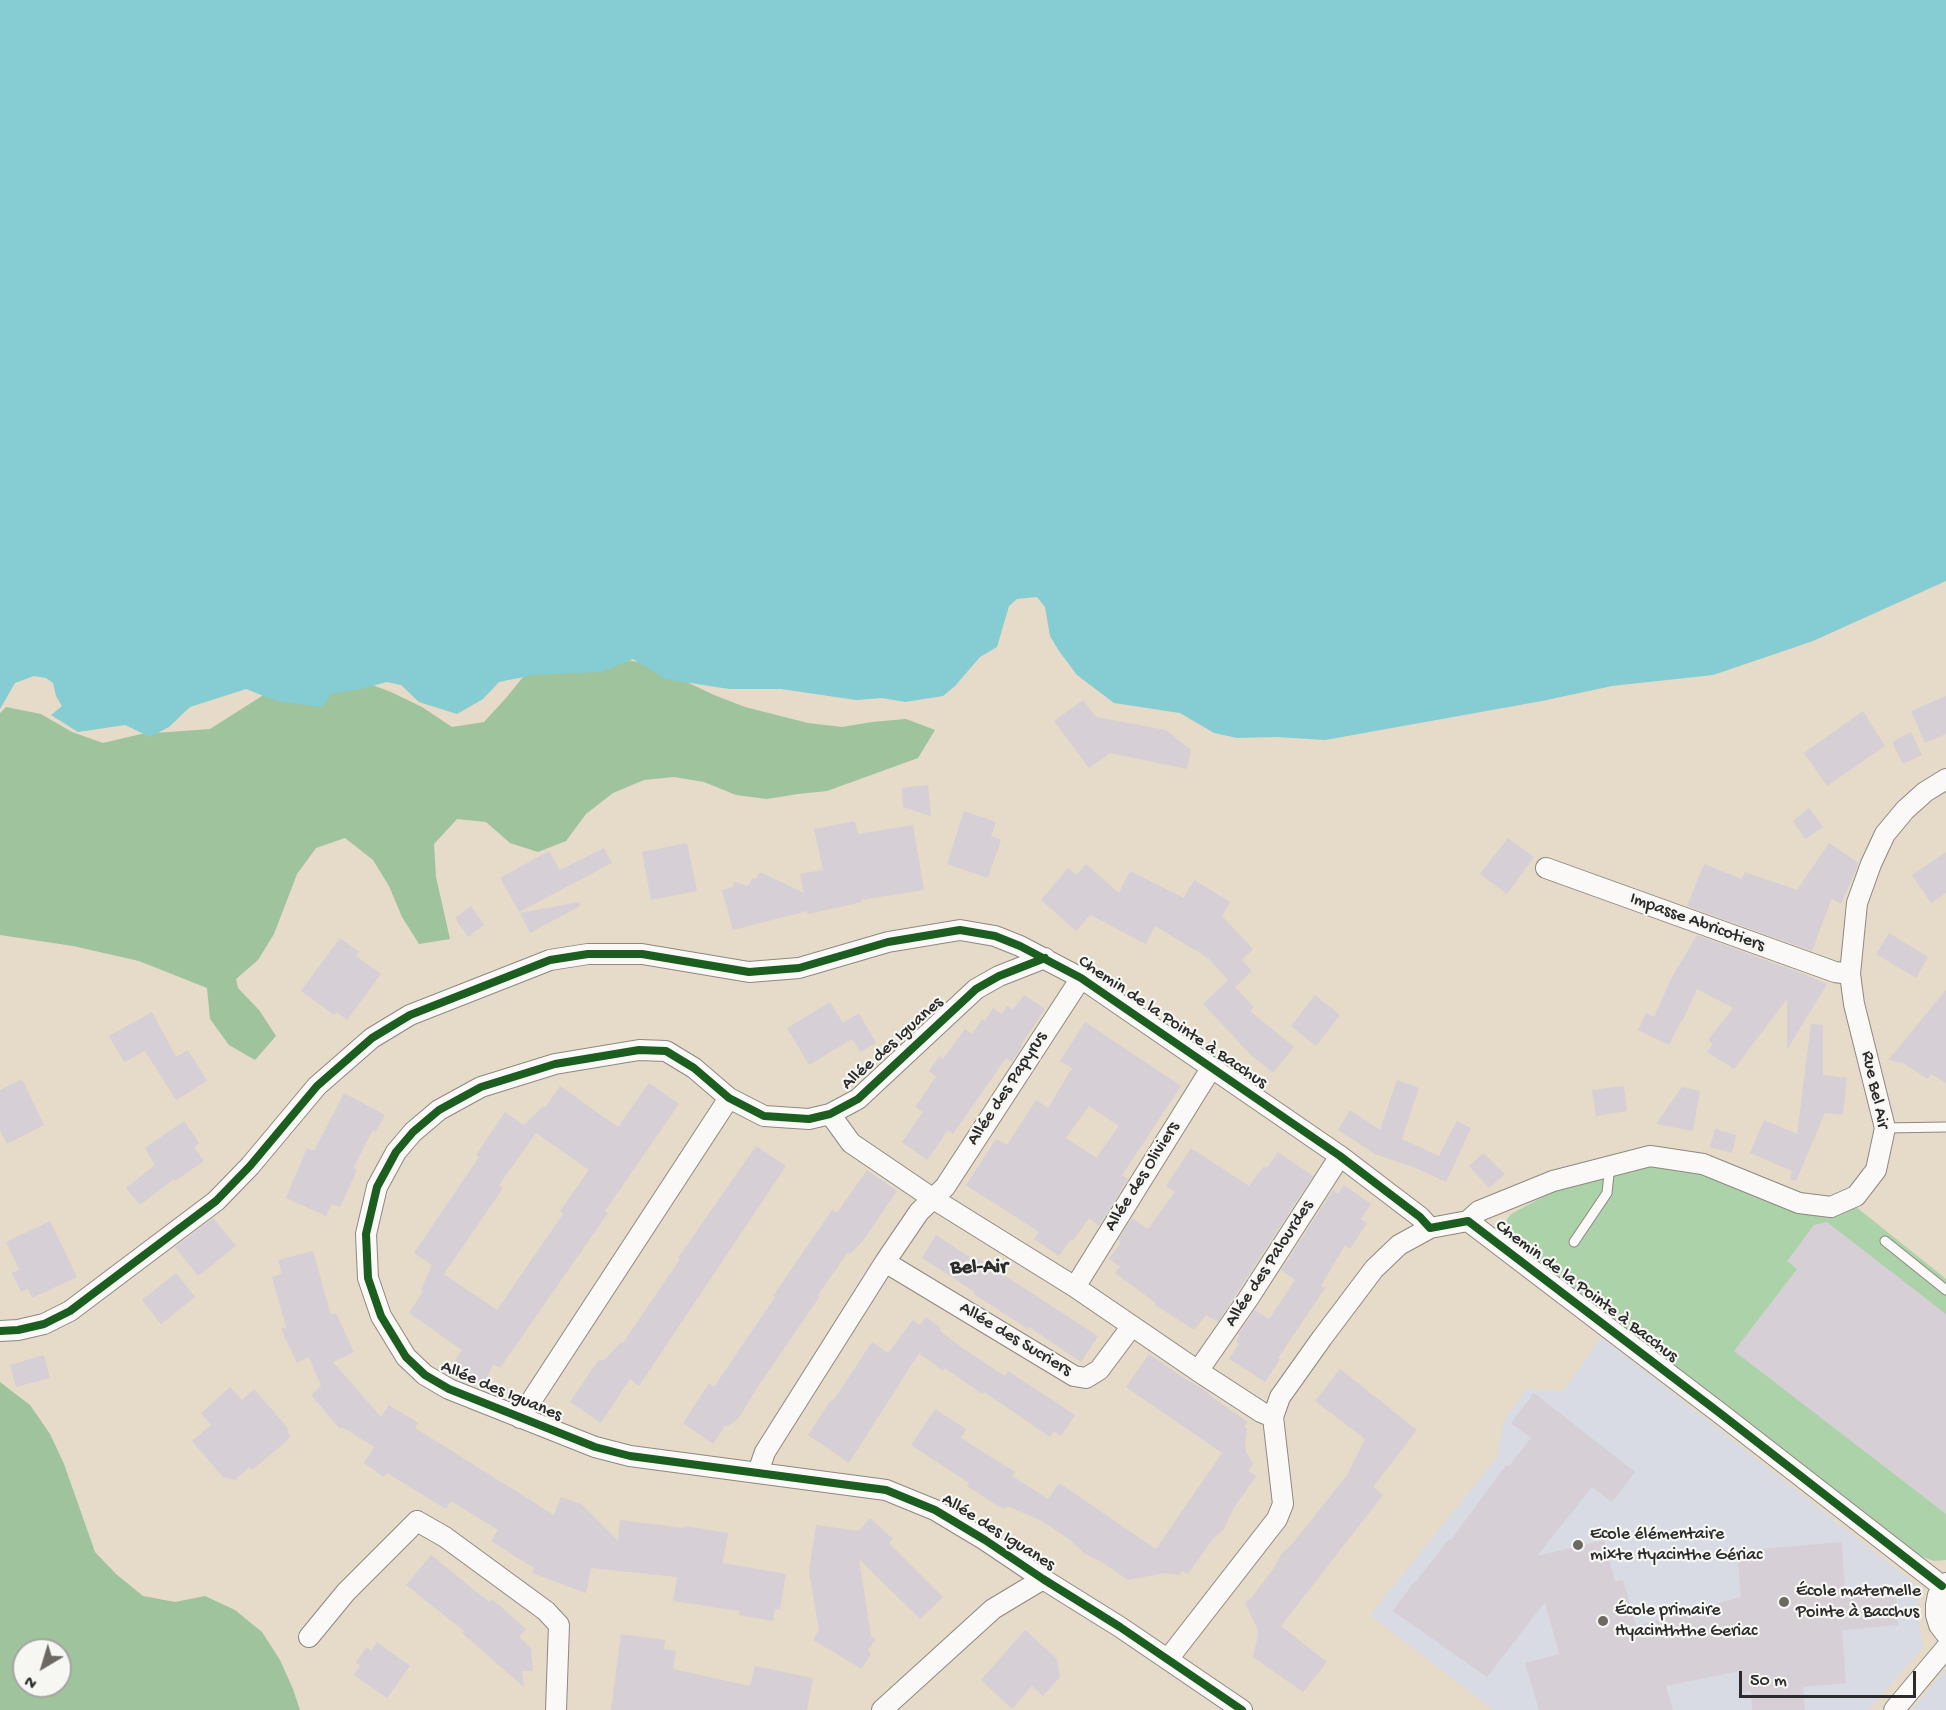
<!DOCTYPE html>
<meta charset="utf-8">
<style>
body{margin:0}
#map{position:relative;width:1946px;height:1710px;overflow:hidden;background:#e6dac9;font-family:"Gochi Hand",sans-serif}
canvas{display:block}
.north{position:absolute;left:12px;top:1638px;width:60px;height:60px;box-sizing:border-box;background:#f6f6f2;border:2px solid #a5a5a2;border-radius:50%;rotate:218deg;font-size:16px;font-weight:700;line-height:24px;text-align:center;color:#2b2b2b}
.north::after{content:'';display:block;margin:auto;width:21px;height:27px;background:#6c6862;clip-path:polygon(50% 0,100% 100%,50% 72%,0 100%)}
.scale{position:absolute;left:1739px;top:1671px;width:177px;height:27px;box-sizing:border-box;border:3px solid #2b2b2b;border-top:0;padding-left:8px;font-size:18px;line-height:21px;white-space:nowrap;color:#2b2b2b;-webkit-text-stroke:4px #f6f6f2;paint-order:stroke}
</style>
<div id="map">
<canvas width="1946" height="1710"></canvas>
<div class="north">N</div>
<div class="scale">50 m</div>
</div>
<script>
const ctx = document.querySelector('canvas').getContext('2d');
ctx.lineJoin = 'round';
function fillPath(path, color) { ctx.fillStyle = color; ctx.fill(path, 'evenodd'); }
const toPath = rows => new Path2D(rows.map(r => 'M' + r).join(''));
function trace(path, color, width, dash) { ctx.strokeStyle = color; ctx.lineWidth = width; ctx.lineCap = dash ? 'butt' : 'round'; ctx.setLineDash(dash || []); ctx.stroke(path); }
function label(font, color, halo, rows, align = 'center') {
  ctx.font = font + ' "Gochi Hand",sans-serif'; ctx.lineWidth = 4.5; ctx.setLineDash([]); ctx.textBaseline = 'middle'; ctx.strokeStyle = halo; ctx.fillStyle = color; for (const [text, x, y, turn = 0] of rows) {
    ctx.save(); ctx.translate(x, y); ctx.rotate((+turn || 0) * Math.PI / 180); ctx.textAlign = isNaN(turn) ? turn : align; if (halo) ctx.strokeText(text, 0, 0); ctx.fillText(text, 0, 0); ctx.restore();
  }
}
fillPath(toPath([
 [1601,1337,1919,1587,1918,1618,1923,1647,1869,1710,1493,1710,1370,1615,1497,1457,1504,1420,1526,1390,1564,1390],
 [1946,1669,1946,1710,1912,1710,1917,1704]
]), '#d8dbe4');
fillPath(toPath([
 [1663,1165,1711,1171,1803,1211,1855,1206,1946,1279,1946,1560,1934,1561,1917,1555,1508,1237,1504,1224,1511,1214,1554,1191,1610,1171]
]), '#abd2a9');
fillPath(toPath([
 [616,658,649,664,714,695,745,707,808,723,842,727,872,722,906,719,935,730,918,758,827,791,798,794,767,799,736,795,704,782,674,777,644,780,613,793,586,814,566,841,538,852,510,843,486,822,457,819,434,844,436,877,450,939,419,944,402,917,389,886,373,860,345,838,316,848,297,874,274,934,258,960,236,979,238,988,259,1010,276,1036,255,1060,229,1045,210,1019,207,988,139,961,73,946,0,935,0,713,6,707,41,714,72,732,103,743,141,734,210,729,265,694,359,680,391,692,422,707,452,727,484,722,506,698,527,672],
 [0,1382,30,1405,50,1434,64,1464,95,1552,116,1574,143,1596,175,1602,205,1596,235,1610,262,1632,280,1660,293,1689,300,1710,0,1710],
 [24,1650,60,1650,60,1686,24,1686]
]), '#9ec39d');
fillPath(toPath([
 [0,0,1946,0,1946,581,1813,641,1713,675,1612,686,1542,701,1325,740,1277,737,1237,738,1214,733,1180,713,1114,703,1077,675,1059,651,1050,636,1045,607,1037,597,1017,599,1009,606,997,647,980,657,955,686,943,696,905,702,882,698,856,700,781,689,729,689,665,679,633,659,602,672,534,675,499,682,483,699,457,714,419,702,401,685,387,682,357,690,331,694,322,707,276,701,246,689,190,707,169,727,150,737,125,725,78,732,51,715,62,706,56,696,53,683,46,678,34,676,15,683,0,709]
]), '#85ccd3');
fillPath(toPath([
 [1946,696,1946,734,1925,743,1911,711],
 [1083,700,1096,717,1166,730,1191,750,1187,769,1110,753,1089,768,1054,721],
 [1863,711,1885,746,1827,786,1804,753],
 [1911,732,1922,755,1903,764,1892,742],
 [928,785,931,816,903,807,902,788],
 [1809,808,1823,827,1805,839,1793,821],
 [964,811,996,822,991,836,1001,840,988,878,947,864],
 [855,821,858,834,913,825,924,890,861,900,862,902,808,914,807,911,733,930,722,890,733,887,735,882,748,886,753,878,756,879,760,872,804,893,800,874,823,870,814,829],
 [1508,838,1534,857,1507,894,1480,874],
 [687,843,697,891,651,900,642,852],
 [1829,843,1859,863,1841,904,1832,898,1812,951,1687,906,1704,864,1742,879,1745,872,1797,890],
 [604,848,612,863,519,912,500,878,549,851,560,870],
 [1946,852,1946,893,1931,903,1912,875],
 [1086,864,1119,893,1130,871,1184,898,1194,880,1230,902,1222,916,1253,949,1242,960,1252,971,1235,987,1254,1007,1250,1011,1294,1047,1273,1073,1250,1054,1203,1004,1228,980,1208,958,1155,926,1146,944,1090,915,1076,931,1041,900,1068,868,1076,875],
 [579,902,580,906,530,933,520,913],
 [471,906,484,925,468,937,455,918],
 [1889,933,1928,957,1916,978,1876,954],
 [1697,935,1804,974,1827,984,1787,1050,1787,999,1734,1069,1707,1052,1713,1044,1708,1040,1733,1008,1697,989,1682,1022,1681,1021,1669,1045,1638,1030,1646,1013,1654,1017,1671,979],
 [340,938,359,952,356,956,381,974,347,1020,337,1012,334,1015,301,991],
 [1946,990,1946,1083,1931,1074,1928,1079,1903,1063,1888,1060],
 [1024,995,1045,1009,1021,1045,1022,1046,1012,1062,1006,1058,953,1134,948,1130,927,1160,902,1142,923,1112,915,1107,936,1077,929,1071,940,1056,943,1059,965,1029,972,1034,982,1019,985,1021,993,1008,1002,1014,1007,1006,1013,1010],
 [1315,995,1340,1015,1316,1046,1291,1026],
 [830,1002,843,1023,859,1013,876,1043,860,1052,852,1039,809,1065,787,1028],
 [152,1012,176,1057,188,1050,207,1081,176,1100,145,1051,124,1062,109,1036],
 [1085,1022,1181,1086,1122,1175,1128,1179,1099,1226,1089,1218,1073,1241,1071,1239,1059,1256,1034,1239,1039,1232,966,1185,996,1139,1007,1145,1036,1100,1048,1108,1072,1068,1060,1061],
 [1089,1106,1119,1126,1096,1158,1066,1138],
 [1811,1024,1823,1025,1823,1075,1847,1078,1843,1115,1825,1113,1796,1181,1790,1180,1792,1171,1750,1153,1764,1120,1797,1134],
 [22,1079,44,1125,7,1144,0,1131,0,1090],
 [1397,1080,1419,1088,1402,1139,1439,1156,1457,1121,1471,1128,1446,1182,1416,1168,1375,1154,1338,1130,1350,1110,1380,1130],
 [649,1083,679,1104,605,1211,608,1213,500,1368,493,1364,483,1388,451,1366,462,1350,409,1313,423,1291,421,1290,432,1265,442,1272,414,1253,479,1157,476,1155,505,1112,532,1131,524,1125,543,1106,545,1108,560,1086,618,1127],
 [536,1133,589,1170,560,1211,563,1214,497,1310,444,1274,503,1188,499,1185],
 [1624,1086,1627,1111,1596,1116,1592,1090],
 [1682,1087,1700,1091,1693,1131,1656,1124],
 [344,1093,385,1115,376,1132,373,1130,353,1168,357,1170,340,1207,332,1204,326,1216,286,1198,307,1148,314,1151],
 [184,1121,199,1143,194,1147,204,1161,175,1181,174,1179,140,1205,126,1188,155,1165,145,1148],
 [1715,1129,1736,1135,1732,1153,1710,1147],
 [756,1146,786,1166,639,1386,630,1379,601,1423,570,1402,599,1359,603,1361,621,1342,623,1343,680,1259,678,1258],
 [1191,1148,1249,1186,1264,1166,1267,1168,1278,1152,1313,1176,1218,1322,1206,1315,1194,1330,1155,1305,1156,1303,1115,1273,1120,1267,1109,1259,1121,1242,1118,1240,1132,1218,1148,1229,1175,1192,1166,1186],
 [1483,1153,1505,1174,1489,1188,1469,1166],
 [867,1170,897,1191,862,1242,850,1254,848,1252,818,1295,820,1296,757,1388,739,1418,728,1426,726,1425,713,1444,683,1423,709,1383,714,1387,775,1297,773,1296,832,1210,837,1213],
 [1344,1185,1371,1204,1361,1219,1367,1223,1350,1249,1345,1245,1321,1286,1325,1288,1278,1358,1280,1359,1265,1382,1229,1359,1239,1344,1236,1341,1240,1336,1238,1335,1255,1310,1269,1319,1295,1280,1281,1270,1333,1190,1338,1194],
 [213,1218,236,1246,198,1276,175,1247],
 [50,1221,77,1277,32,1298,28,1289,21,1292,12,1273,19,1270,6,1242],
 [1827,1222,1946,1314,1946,1514,1734,1351,1797,1269,1787,1261,1814,1225],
 [936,1235,974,1260,976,1257,1098,1336,1081,1362,1029,1327,1028,1329,974,1294,975,1292,922,1258],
 [313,1251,331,1315,336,1313,354,1352,333,1362,381,1417,389,1405,418,1423,415,1428,554,1515,561,1497,581,1504,618,1541,620,1520,684,1528,684,1526,728,1533,723,1563,786,1574,780,1610,775,1609,773,1621,739,1615,740,1611,673,1601,677,1577,591,1568,586,1593,532,1573,534,1568,491,1541,498,1530,451,1501,446,1509,387,1473,384,1477,364,1463,374,1447,342,1427,340,1429,311,1395,321,1386,309,1357,297,1363,281,1329,286,1327,272,1277,282,1274,278,1260],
 [176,1273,195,1297,161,1324,142,1300],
 [926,1317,941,1328,939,1330,961,1347,1005,1376,1008,1371,1075,1415,1061,1436,1054,1431,1050,1437,984,1392,982,1394,945,1368,943,1371,919,1353,849,1463,808,1435,831,1400,833,1401,872,1342,888,1353,913,1320,920,1325],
 [1149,1354,1184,1378,1205,1390,1213,1398,1248,1422,1244,1427,1247,1429,1245,1445,1246,1452,1253,1464,1248,1471,1256,1476,1233,1509,1224,1529,1212,1540,1188,1574,1182,1571,1180,1575,1165,1573,1128,1580,1100,1561,1085,1554,1069,1539,1040,1520,1007,1506,1005,1509,995,1504,967,1486,969,1483,911,1445,935,1409,966,1429,961,1438,1015,1472,1012,1476,1048,1499,1059,1483,1156,1549,1222,1453,1126,1387],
 [44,1355,50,1378,16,1387,10,1365],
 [1340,1369,1417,1430,1373,1487,1383,1495,1281,1626,1327,1662,1303,1692,1253,1657,1258,1635,1257,1628,1245,1603,1252,1597,1274,1568,1281,1554,1293,1543,1347,1475,1365,1439,1315,1401],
 [230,1387,242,1400,254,1389,287,1427,290,1438,252,1470,249,1467,235,1480,223,1477,192,1441,211,1425,201,1413],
 [1534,1393,1635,1472,1612,1502,1592,1487,1537,1556,1604,1540,1615,1582,1623,1580,1636,1626,1741,1597,1737,1551,1842,1542,1845,1593,1895,1588,1898,1625,1842,1630,1846,1683,1803,1687,1805,1710,1752,1710,1751,1691,1741,1692,1740,1671,1666,1686,1673,1710,1539,1710,1525,1663,1559,1654,1545,1602,1487,1677,1393,1611,1413,1583,1414,1584,1449,1539,1451,1540,1506,1465,1509,1466,1531,1438,1511,1423],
 [870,1518,893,1539,889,1543,943,1597,920,1619,859,1559,871,1636,876,1639,868,1650,871,1654,862,1669,813,1640,819,1630,809,1572,816,1525,859,1531],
 [431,1555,489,1602,492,1599,526,1629,519,1637,531,1648,533,1671,522,1671,524,1687,462,1633,464,1631,406,1585],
 [1025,1630,1057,1659,1060,1677,1043,1696,1032,1686,1012,1709,981,1680],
 [621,1634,665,1640,664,1649,676,1651,673,1669,750,1686,755,1666,813,1678,807,1710,611,1710],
 [377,1642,410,1666,387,1698,354,1675,360,1666,356,1662,367,1647,371,1651]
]), '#d7cfd6');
const service = toPath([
 [1885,1128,1946,1127],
 [1885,1241,1946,1290],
 [1574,1242,1607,1193,1610,1165]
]);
const minor = toPath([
 [1546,868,1835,972,1850,974],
 [1045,958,999,976,976,989,858,1099,830,1114,809,1119,764,1116,729,1098,694,1068,666,1051,639,1050,555,1064,481,1087,439,1110,413,1132,396,1152,377,1187,366,1234,368,1278,381,1316,406,1357,425,1375,449,1389,595,1447,630,1456,886,1490,935,1510,985,1540,1043,1579,1120,1627,1242,1710],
 [830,1114,851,1143,932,1198,1075,1287,1198,1371,1261,1412,1273,1417],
 [1468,1221,1479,1211,1553,1181,1650,1156,1703,1164,1799,1203,1831,1207,1856,1196,1876,1170,1885,1128,1854,1004,1850,974,1857,903,1871,864,1885,834,1905,810,1925,792,1946,779],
 [885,1262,1074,1376,1086,1378,1099,1370,1132,1326],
 [1075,1287,1212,1067],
 [0,1331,18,1330,44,1324,70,1311,216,1201,250,1166,317,1086,372,1038,410,1015,550,960,588,954,642,954,749,972,799,968,888,942,960,930,995,936,1020,946,1081,978,1340,1156,1420,1217,1430,1228,1468,1221,1721,1414,1942,1586],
 [1198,1371,1248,1299,1340,1156],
 [520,1418,729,1098],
 [758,1472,765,1452,885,1262,919,1212,945,1187,1081,978],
 [1946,1583,1938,1595,1936,1605,1936,1615,1939,1625,1946,1634],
 [309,1637,346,1592,417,1521,445,1537,546,1611,559,1625,556,1710],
 [1168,1659,1277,1519,1283,1504,1273,1417,1280,1397,1322,1338,1374,1269,1399,1245,1430,1228],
 [882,1710,993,1609,1043,1579],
 [1894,1710,1946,1648]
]);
trace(service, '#8e8880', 11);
trace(minor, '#8e8880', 22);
trace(service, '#fbf9f7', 9);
trace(minor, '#fbf9f7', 20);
trace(toPath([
 [1045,958,999,976,976,989,858,1099,830,1114,809,1119,764,1116,729,1098,694,1068,666,1051,639,1050,555,1064,481,1087,439,1110,413,1132,396,1152,377,1187,366,1234,368,1278,381,1316,406,1357,425,1375,449,1389,595,1447,630,1456,886,1490,935,1510,985,1540,1043,1579,1120,1627,1242,1710],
 [0,1331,18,1330,44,1324,70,1311,216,1201,250,1166,317,1086,372,1038,410,1015,550,960,588,954,642,954,749,972,799,968,888,942,960,930,995,936,1020,946,1081,978,1340,1156,1420,1217,1430,1228,1468,1221,1721,1414,1942,1586]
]), '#1b5e20', 8);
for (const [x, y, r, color] of [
 [1578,1545,6,"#6c6862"],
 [1784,1602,6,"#6c6862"],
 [1603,1621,6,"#6c6862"]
]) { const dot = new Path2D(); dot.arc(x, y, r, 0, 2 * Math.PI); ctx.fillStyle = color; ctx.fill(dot); trace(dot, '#f6f6f2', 2); }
label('18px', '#2b2b2b', '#f6f6f2', [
 ["Impasse Abricotiers",1697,923,20],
 ["Chemin de la Pointe à Bacchus",1172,1023,34],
 ["Allée des Iguanes",893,1044,-42],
 ["Allée des Papyrus",1008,1089,-57],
 ["Rue Bel Air",1874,1090,78],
 ["Allée des Oliviers",1143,1177,-58],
 ["Allée des Palourdes",1270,1264,-57],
 ["Chemin de la Pointe à Bacchus",1586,1292,37],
 ["Allée des Sucriers",1015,1340,31],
 ["Allée des Iguanes",501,1392,23],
 ["Allée des Iguanes",998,1533,32]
]);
label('18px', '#2b2b2b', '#f6f6f2', [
 ["Ecole élémentaire",1590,1535],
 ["mixte Hyacinthe Gériac",1590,1556],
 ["École maternelle",1796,1592],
 ["Pointe à Bacchus",1796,1613],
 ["École primaire",1615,1611],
 ["Hyacinththe Geriac",1615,1632]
], 'left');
label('bold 21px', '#2b2b2b', '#f6f6f2', [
 ["Bel-Air",979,1269]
]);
</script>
